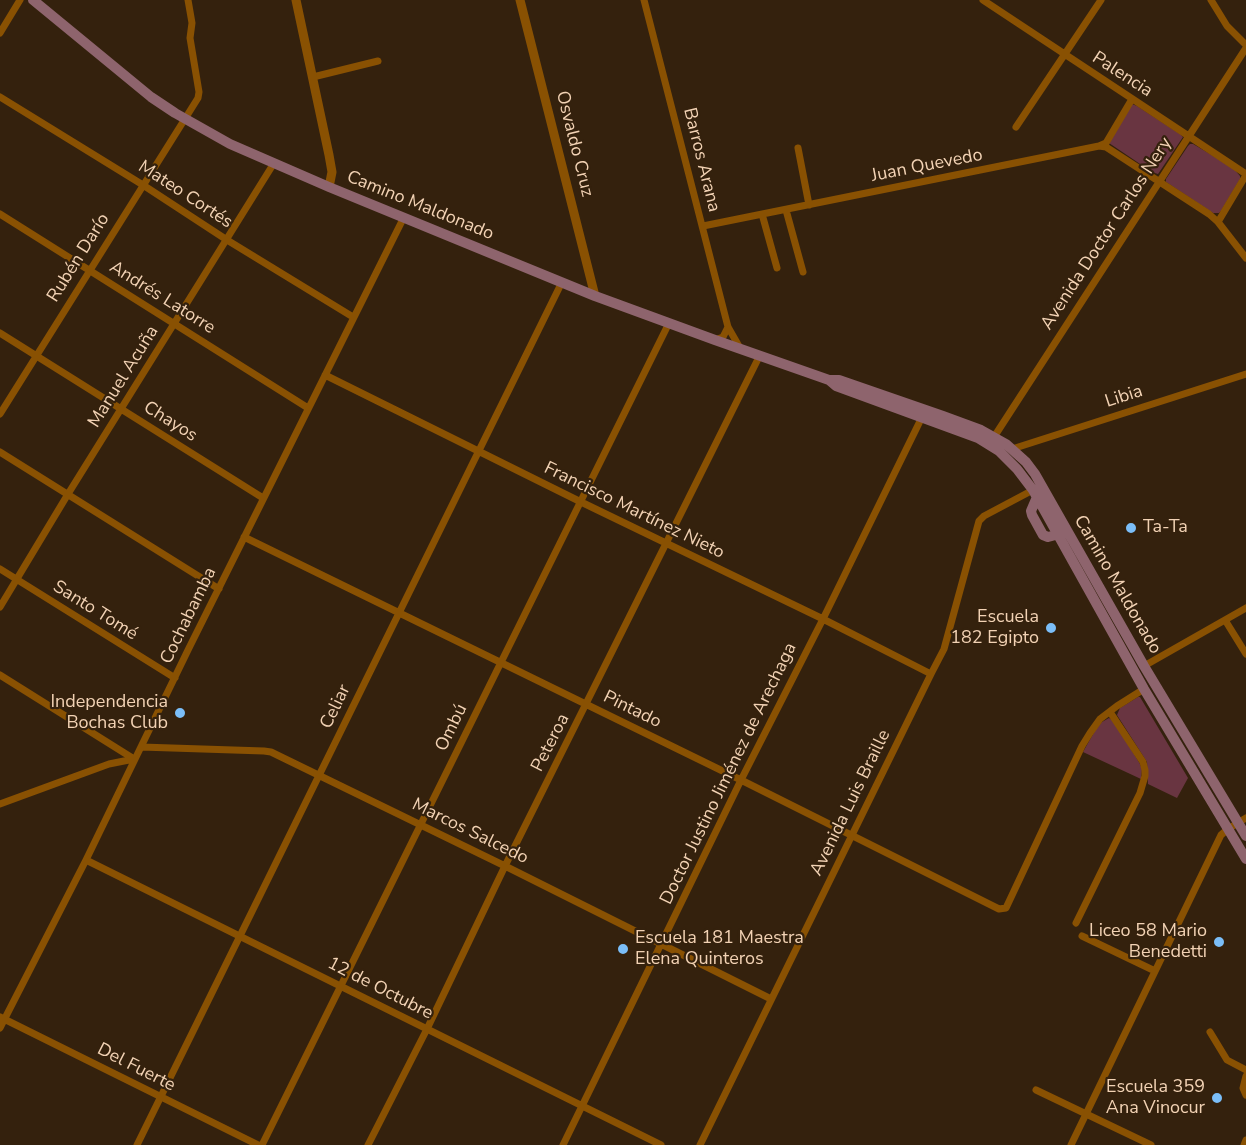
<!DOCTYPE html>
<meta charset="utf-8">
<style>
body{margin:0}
canvas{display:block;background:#34210d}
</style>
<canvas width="1246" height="1145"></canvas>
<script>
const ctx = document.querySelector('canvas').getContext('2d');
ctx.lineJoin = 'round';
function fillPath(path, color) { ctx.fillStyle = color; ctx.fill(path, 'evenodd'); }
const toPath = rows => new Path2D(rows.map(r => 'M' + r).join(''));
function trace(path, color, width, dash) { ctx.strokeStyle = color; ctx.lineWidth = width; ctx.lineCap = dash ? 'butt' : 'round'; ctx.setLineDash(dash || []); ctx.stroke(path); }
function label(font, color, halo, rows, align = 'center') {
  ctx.font = font + ' "Nunito Sans",sans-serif'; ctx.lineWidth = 4.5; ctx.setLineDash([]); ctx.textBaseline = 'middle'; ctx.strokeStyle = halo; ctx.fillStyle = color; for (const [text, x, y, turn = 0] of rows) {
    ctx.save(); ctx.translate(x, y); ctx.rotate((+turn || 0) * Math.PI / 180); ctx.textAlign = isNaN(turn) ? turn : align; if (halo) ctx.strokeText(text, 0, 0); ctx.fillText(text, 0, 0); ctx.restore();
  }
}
fillPath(toPath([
 [1132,104,1137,106,1180,134,1183,137,1158,174,1152,172,1109,143],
 [1190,144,1193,144,1210,154,1234,169,1240,176,1240,179,1221,211,1219,213,1213,213,1166,182,1166,179,1188,146],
 [1138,697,1140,697,1188,778,1177,798,1148,784,1147,762,1117,715,1120,708],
 [1109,718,1114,721,1140,764,1142,769,1141,779,1083,752,1096,729,1102,722]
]), '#693541');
trace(toPath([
 [644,0,728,327,740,348],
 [983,0,1246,174],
 [1211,0,1227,26,1246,45],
 [0,33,20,0],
 [313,77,378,61],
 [0,97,143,185,227,240,353,317],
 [1016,127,1101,0],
 [1099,146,1106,147,1209,214,1218,222,1246,258],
 [798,148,809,205],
 [786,210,803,272],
 [0,214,308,408],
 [762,214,777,268],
 [1218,222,1246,175],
 [703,226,1099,146,1106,143,1132,99],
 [0,333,263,498],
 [715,340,723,337,728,327],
 [325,375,581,502,823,619,931,674],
 [0,414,198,98,199,92,190,38,192,23,188,0],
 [994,437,1246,48],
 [1012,449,1246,374],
 [0,452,219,589],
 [244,537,741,780,999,909,1006,908,1082,746,1090,733,1100,719,1117,706,1144,689],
 [0,569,175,678],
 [0,607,68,494,274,163],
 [1225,620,1246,654],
 [1144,666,1246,608],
 [0,675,134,759],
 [141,747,264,751,271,752,505,866,771,999],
 [0,804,109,764,134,759],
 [86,860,661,1145],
 [1076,923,1140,793,1145,776,1145,770,1143,762,1110,712],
 [1082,936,1155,971],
 [0,1017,258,1145],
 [0,1028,86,860,189,648,404,217],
 [1210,1032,1227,1060,1246,1070],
 [1246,1076,1243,1088,1246,1095],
 [1036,1090,1151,1145],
 [137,1145,562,282],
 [262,1145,669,323],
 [368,1145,427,1029,505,866,760,355],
 [563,1145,741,780,823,619,923,415],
 [700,1145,931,674,944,649,979,521,984,516,1033,490],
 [1071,1145,1221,835,1228,829,1246,818],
 [1244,1145,1246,1140]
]), '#895102', 7);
trace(toPath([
 [296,0,329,155,332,172,329,187],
 [520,0,595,296]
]), '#895102', 9);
trace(toPath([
 [33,0,151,97,175,113,230,144,329,187,595,296,715,340,829,380,839,380,943,416,981,430,1006,444,1026,462,1035,474,1144,666,1246,836],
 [829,380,836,386,978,438,999,451,1017,469,1033,490,1144,689,1246,859],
 [1037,497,1031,511,1032,515,1043,535,1048,537,1063,533]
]), '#8e646d', 10);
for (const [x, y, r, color] of [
 [1131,528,6,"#7bbef8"],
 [1051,628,6,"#7bbef8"],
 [180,713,6,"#7bbef8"],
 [1219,942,6,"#7bbef8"],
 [623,949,6,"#7bbef8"],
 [1217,1098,6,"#7bbef8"]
]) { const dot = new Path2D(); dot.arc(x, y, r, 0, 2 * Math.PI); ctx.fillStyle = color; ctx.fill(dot); trace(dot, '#34210d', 2); }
label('18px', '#f2d2b4', '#34210d', [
 ["Palencia",1122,75,33],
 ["Osvaldo Cruz",574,144,76],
 ["Barros Arana",701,160,76],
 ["Juan Quevedo",927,166,-11],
 ["Mateo Cortés",185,195,33],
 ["Camino Maldonado",420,206,22],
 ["Avenida Doctor Carlos Nery",1107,234,-57],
 ["Rubén Darío",79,258,-58],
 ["Andrés Latorre",162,298,32],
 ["Manuel Acuña",124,377,-58],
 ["Libia",1124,397,-18],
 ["Chayos",170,422,32],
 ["Francisco Martínez Nieto",634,511,26],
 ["Camino Maldonado",1117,585,60],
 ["Santo Tomé",95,611,32],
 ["Cochabamba",189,616,-64],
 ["Celiar",336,707,-64],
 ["Pintado",632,710,26],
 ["Ombú",452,728,-64],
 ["Peteroa",551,743,-63],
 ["Doctor Justino Jiménez de Arechaga",729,774,-64],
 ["Avenida Luis Braille",851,803,-64],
 ["Marcos Salcedo",470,832,26],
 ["12 de Octubre",380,989,27],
 ["Del Fuerte",136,1068,27]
]);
label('18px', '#f2d2b4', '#34210d', [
 ["Ta-Ta",1143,528,"left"],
 ["Escuela",1039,618],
 ["182 Egipto",1039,639],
 ["Independencia",168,703],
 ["Bochas Club",168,724],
 ["Liceo 58 Mario",1207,932],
 ["Benedetti",1207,953],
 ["Escuela 181 Maestra",635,939,"left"],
 ["Elena Quinteros",635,960,"left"],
 ["Escuela 359",1205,1088],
 ["Ana Vinocur",1205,1109]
], 'right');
</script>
